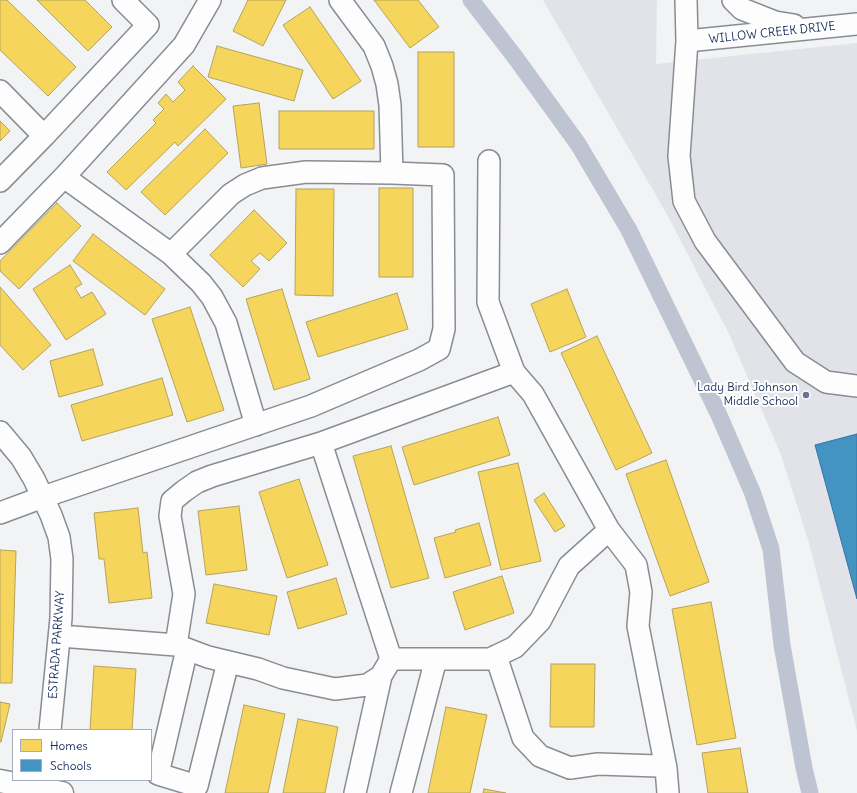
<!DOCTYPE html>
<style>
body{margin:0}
#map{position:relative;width:857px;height:793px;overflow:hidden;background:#f2f3f4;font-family:Delius,sans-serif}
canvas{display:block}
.legend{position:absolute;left:12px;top:729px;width:140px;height:52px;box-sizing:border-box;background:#fff;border:1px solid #a4acbf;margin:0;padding:5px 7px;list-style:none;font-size:12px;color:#1b2f5e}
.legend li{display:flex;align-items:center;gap:8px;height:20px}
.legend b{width:20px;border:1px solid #a4acbf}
</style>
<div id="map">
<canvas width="857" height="793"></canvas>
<ul class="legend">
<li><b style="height:11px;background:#f6d55c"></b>Homes</li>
<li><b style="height:11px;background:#4393c3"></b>Schools</li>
</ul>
</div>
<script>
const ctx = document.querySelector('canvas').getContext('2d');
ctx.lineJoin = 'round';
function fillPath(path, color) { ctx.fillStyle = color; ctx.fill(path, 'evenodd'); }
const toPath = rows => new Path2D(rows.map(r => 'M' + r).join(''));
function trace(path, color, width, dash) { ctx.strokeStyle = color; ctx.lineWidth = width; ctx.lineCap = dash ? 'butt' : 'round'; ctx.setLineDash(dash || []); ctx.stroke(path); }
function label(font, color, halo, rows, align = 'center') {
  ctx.font = font + ' Delius,sans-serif'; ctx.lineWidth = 4; ctx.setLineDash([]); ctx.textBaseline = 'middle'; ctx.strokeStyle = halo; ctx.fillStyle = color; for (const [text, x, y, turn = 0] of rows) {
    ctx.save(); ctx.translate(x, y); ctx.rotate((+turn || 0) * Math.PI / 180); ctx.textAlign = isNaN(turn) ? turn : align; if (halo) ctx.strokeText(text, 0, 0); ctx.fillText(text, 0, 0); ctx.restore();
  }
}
fillPath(toPath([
 [543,0,657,0,656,64,857,43,857,731,809,543,781,455,730,336,669,218]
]), '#e1e3e8');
fillPath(toPath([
 [857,96,857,214,787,223,772,107]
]), '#e0e3e8');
const homes = toPath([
 [0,0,7,0,76,67,48,96,0,50,0,0],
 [37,0,85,0,112,27,88,51,37,0],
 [248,0,286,0,263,46,233,31,248,0],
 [374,0,418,0,439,27,410,48,374,0],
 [310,7,361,81,333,99,283,25,310,7],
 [217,46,303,70,294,101,208,77,217,46],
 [418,52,454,52,454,147,418,147,418,52],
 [193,66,226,99,178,146,175,142,126,190,107,172,156,123,153,120,164,109,158,103,166,94,173,102,185,90,178,82,193,66],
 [259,103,267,164,241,168,233,106,259,103],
 [279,111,374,111,374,149,279,149,279,111],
 [0,121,10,131,0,141,0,121],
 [205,129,228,153,165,215,141,192,205,129],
 [379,188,413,188,413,277,379,277,379,188],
 [296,189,334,189,333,296,295,295,296,189],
 [57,203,81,226,19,289,0,271,0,261,57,203],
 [254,210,287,243,269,261,260,253,251,261,260,269,243,287,210,255,254,210],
 [93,234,165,289,145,315,73,261,93,234],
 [70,265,82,284,75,288,81,298,92,292,106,314,66,340,33,289,70,265],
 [0,287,51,345,23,370,0,345,0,287],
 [282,289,310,379,274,390,246,299,282,289],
 [567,289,586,337,550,352,531,304,567,289],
 [397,293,408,329,318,357,306,322,397,293],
 [190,307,224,410,187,422,152,319,190,307],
 [597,336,652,453,616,470,561,353,597,336],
 [93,349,103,385,59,397,50,361,93,349],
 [162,378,173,415,82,441,71,405,162,378],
 [498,417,510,455,414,485,402,447,498,417],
 [391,446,429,578,391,588,353,456,391,446],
 [666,460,709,582,670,596,626,474,666,460],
 [518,463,541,561,501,570,478,472,518,463],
 [299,479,328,565,287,578,259,492,299,479],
 [544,493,565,526,555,532,534,500,544,493],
 [239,506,247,570,206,575,198,511,239,506],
 [138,508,143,553,147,552,152,598,109,603,104,559,99,559,94,513,138,508],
 [479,523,491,565,445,578,434,538,456,532,455,530,479,523],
 [0,550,16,551,12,683,0,683,0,550],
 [502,576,514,613,465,630,453,592,502,576],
 [336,578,347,614,298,629,287,592,336,578],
 [214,584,277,596,269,635,206,623,214,584],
 [711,602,736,738,697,745,672,609,711,602],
 [551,664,595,664,594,727,550,727,551,664],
 [94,666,136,669,132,730,90,730,94,666],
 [0,702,10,704,1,742,0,742,0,702],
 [244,705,285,714,268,793,225,793,244,705],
 [446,707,487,715,470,793,428,793,446,707],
 [298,719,338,727,325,793,283,793,298,719],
 [740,748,748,793,708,793,702,753,740,748],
 [484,789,506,793,483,793,484,789]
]);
fillPath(homes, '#f6d55c');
trace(homes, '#b4a35d', 1);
const schools = toPath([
 [857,434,857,599,815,445,857,434]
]);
fillPath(schools, '#4393c3');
trace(schools, '#3775a5', 1);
trace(toPath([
 [471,0,515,57,578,144,629,230,719,415,753,494,771,549,782,645,804,768,810,793]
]), '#bec4d1', 17);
const minor = toPath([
 [340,0,374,46,382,66,387,84,390,105,392,173],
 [686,0,687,41,679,156,684,201,705,241,795,362,826,382,857,386],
 [733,0,742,9,775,22,794,25],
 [687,41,857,24],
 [0,91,44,136,0,181],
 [44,136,148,25,123,0],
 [64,177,171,254,201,283,212,297,226,323,256,425],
 [0,243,64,177,184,45,210,0],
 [0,432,21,457,34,479,51,515,59,537,62,559,61,618,50,730],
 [0,513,43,497,311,406,419,360,439,349,444,329,443,175,392,173,306,172,262,178,245,185,231,194,171,254],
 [609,530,636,565,641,592,638,626,666,768],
 [60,636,176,645,208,657,258,669,283,678,335,689,367,685,381,676,391,659,321,443],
 [176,645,184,594,170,516,172,501,184,491,197,482,212,476,321,443,514,372],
 [187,649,158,774,197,786,228,662],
 [496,656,523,738,540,756,570,768,598,764,658,766,666,768,668,793],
 [391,659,490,659,515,647,540,621,569,566,609,530,533,394,514,372,488,302,489,161],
 [355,793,381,676],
 [401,793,436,659]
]);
const major = toPath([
 [0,781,62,793]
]);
trace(minor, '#888c95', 24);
trace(major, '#888c95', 25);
trace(minor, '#fdfdfd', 21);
trace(major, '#fdfdfd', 22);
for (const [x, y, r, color] of [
 [806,395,4,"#667492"]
]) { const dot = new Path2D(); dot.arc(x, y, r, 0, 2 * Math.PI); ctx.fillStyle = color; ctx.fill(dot); trace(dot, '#fff', 1.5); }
label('12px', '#1b2f5e', '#fff', [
 ["WILLOW CREEK DRIVE",772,33,-6],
 ["ESTRADA PARKWAY",57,645,-86]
]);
label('12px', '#1b2f5e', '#fff', [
 ["Lady Bird Johnson",798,388],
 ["Middle School",798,402]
], 'right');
</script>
